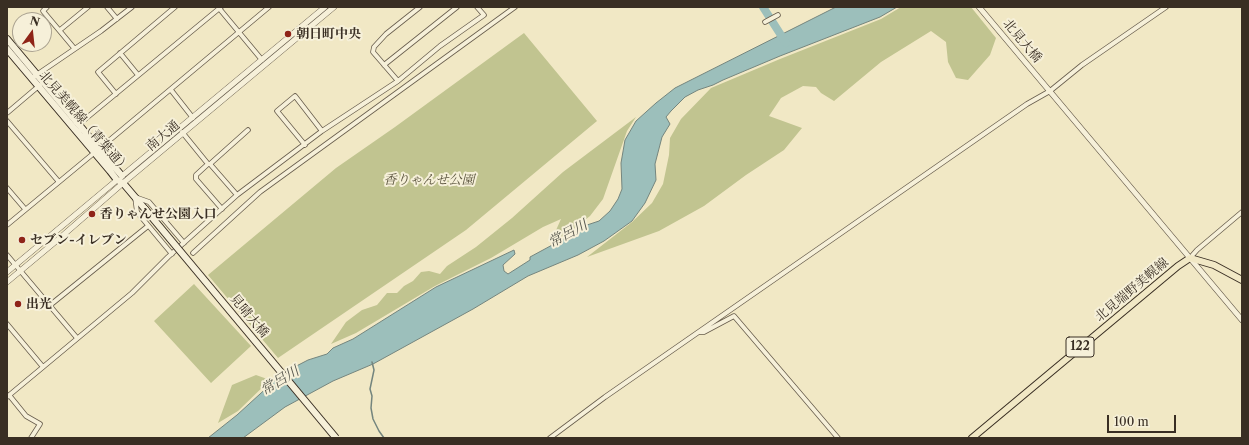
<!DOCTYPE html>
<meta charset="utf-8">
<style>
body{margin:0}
#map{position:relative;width:1249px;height:445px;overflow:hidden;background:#f1e8c5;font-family:"Libre Caslon Text",serif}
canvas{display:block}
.frame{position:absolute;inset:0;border:8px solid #392e23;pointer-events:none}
.north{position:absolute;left:12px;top:12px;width:40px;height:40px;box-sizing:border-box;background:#f6f0d9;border:1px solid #aaa290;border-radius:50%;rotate:15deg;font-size:11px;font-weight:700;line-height:16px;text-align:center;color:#392e23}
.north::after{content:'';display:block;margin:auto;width:14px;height:18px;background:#8f2418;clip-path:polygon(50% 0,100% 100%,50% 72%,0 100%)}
.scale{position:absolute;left:1107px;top:415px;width:69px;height:18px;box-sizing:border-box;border:2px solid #392e23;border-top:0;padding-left:5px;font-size:12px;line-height:14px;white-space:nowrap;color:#392e23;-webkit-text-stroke:3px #f6f0d9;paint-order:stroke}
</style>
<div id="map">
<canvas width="1249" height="445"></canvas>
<div class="frame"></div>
<div class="north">N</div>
<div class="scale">100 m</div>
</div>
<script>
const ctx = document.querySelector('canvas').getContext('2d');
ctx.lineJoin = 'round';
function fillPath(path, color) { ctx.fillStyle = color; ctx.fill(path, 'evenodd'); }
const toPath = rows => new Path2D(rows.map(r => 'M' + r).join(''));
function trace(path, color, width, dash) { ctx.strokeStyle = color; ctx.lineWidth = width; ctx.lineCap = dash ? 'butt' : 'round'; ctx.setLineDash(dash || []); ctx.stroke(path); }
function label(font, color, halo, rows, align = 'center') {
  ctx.font = font + ' "Libre Caslon Text","Noto Serif JP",serif'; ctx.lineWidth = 4; ctx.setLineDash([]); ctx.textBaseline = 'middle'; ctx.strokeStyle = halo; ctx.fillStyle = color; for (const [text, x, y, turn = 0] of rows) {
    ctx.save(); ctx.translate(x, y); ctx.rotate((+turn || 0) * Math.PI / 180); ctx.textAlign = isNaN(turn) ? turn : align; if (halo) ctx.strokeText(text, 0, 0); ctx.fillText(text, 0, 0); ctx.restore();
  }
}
fillPath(toPath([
 [901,7,971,7,996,38,990,55,968,80,956,78,948,62,946,42,931,31,881,62,834,101,821,93,816,87,803,86,781,98,769,116,802,128,784,150,746,175,704,206,659,231,587,257,632,222,652,203,663,184,669,155,670,138,681,119,711,88,780,59,881,19],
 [524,33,597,121,466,230,278,358,208,275,336,168,395,127],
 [636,117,627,131,603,199,590,216,565,236,553,237,561,219,543,227,491,258,435,286,356,333,331,344,346,322,362,310,377,305,387,293,397,293,404,286,413,281,421,272,429,271,440,274,447,266,476,247,512,218,563,172],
 [194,284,251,346,211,383,154,321],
 [256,375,270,380,238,411,218,423,232,385]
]), '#c1c490');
const water = toPath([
 [836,7,897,7,880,17,780,56,723,80,713,85,698,90,685,97,671,111,666,117,670,124,662,137,655,164,656,180,645,203,632,221,604,241,578,255,528,276,473,309,373,364,333,381,285,407,243,438,208,438,237,415,283,373,308,360,327,354,333,348,353,339,436,287,514,250,515,254,503,265,504,271,508,274,530,260,530,257,580,230,587,225,599,221,610,211,618,199,622,189,621,163,625,140,636,121,656,103,675,88,836,7]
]);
fillPath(water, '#9cbfbb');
trace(water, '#74857e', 1);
trace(toPath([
 [372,362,374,370,370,389,372,396,371,408,373,419,379,431,384,438]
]), '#74857e', 1.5);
trace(toPath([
 [763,7,786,43]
]), '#9cbfbb', 8);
const minor = toPath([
 [47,7,43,11,74,48],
 [107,7,117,19],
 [218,7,262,60],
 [765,22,778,15],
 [60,30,88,7],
 [120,53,138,75],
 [384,65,457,7],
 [35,76,101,31,132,7],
 [398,81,373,52,374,47,386,34,420,7],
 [171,90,193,118],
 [116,94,98,72,175,7],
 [7,113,40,85],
 [7,121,59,182],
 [78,125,221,7],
 [182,132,208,164,210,164,237,195],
 [305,145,277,111,295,96,322,131],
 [99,149,269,7],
 [208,164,196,175,196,179,222,209],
 [210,164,248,130],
 [7,188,25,209],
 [7,225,94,153],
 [193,253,260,192,515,7],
 [172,254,137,212,135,197,149,202,184,243],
 [7,255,77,338],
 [1190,258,1197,250,1242,212],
 [49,306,148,226],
 [7,324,43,367],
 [699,332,704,332,734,316,838,438],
 [9,395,26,416,40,424,31,438],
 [7,397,132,293,168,257,237,195,322,131,398,81,440,46,484,15,477,7],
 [550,438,605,397,795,265,1027,104,1050,91,1082,65,1166,7]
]);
const tertiary = toPath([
 [979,7,1242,320],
 [122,176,325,7],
 [7,272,117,180],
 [7,282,61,237,123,183,334,7]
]);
const secondary = toPath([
 [7,39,122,176],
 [7,49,110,171,117,180,123,183,145,209]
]);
const primary = toPath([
 [972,438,1178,266,1190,258,1214,265,1242,280]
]);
trace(minor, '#675c4c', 5.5);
trace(tertiary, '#675c4c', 6);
trace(secondary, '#392e23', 8);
trace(primary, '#392e23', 8);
trace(minor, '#f6f0d9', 4);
trace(tertiary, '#f6f0d9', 5);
trace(secondary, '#f6f0d9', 6);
trace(primary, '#f1e8c5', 6);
const secondaryBridge = toPath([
 [145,209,336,438]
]);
trace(secondaryBridge, '#392e23', 8, []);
trace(secondaryBridge, '#f6f0d9', 6);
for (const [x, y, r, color] of [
 [288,34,4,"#8f2418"],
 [92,214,4,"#8f2418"],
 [22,240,4,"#8f2418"],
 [18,304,4,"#8f2418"]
]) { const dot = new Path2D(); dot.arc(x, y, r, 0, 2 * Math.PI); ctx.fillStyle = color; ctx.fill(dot); trace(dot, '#f6f0d9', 1.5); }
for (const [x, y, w] of [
 [1080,347,28]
]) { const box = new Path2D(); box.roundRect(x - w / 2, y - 10, w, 20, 3); ctx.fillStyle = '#f6f0d9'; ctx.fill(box); trace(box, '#392e23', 1); }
label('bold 12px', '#392e23', null, [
 ["122",1080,347]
]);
label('bold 13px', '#392e23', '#f6f0d9', [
 ["朝日町中央",296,34],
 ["香りゃんせ公園入口",100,214],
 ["セブン-イレブン",30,240],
 ["出光",26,304]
], 'left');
label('13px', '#392e23', '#f6f0d9', [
 ["北見大橋",1022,41,50],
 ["北見美幌線（青葉通）",84,122,49],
 ["南大通",163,136,-40],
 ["北見端野美幌線",1132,290,-40],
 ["見晴大橋",249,316,50]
]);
label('italic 13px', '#5b543e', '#f6f0d9', [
 ["香りゃんせ公園",429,180]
]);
label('italic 14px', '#525249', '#f6f0d9', [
 ["常呂川",568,234,-28],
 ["常呂川",280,381,-31]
]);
</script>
